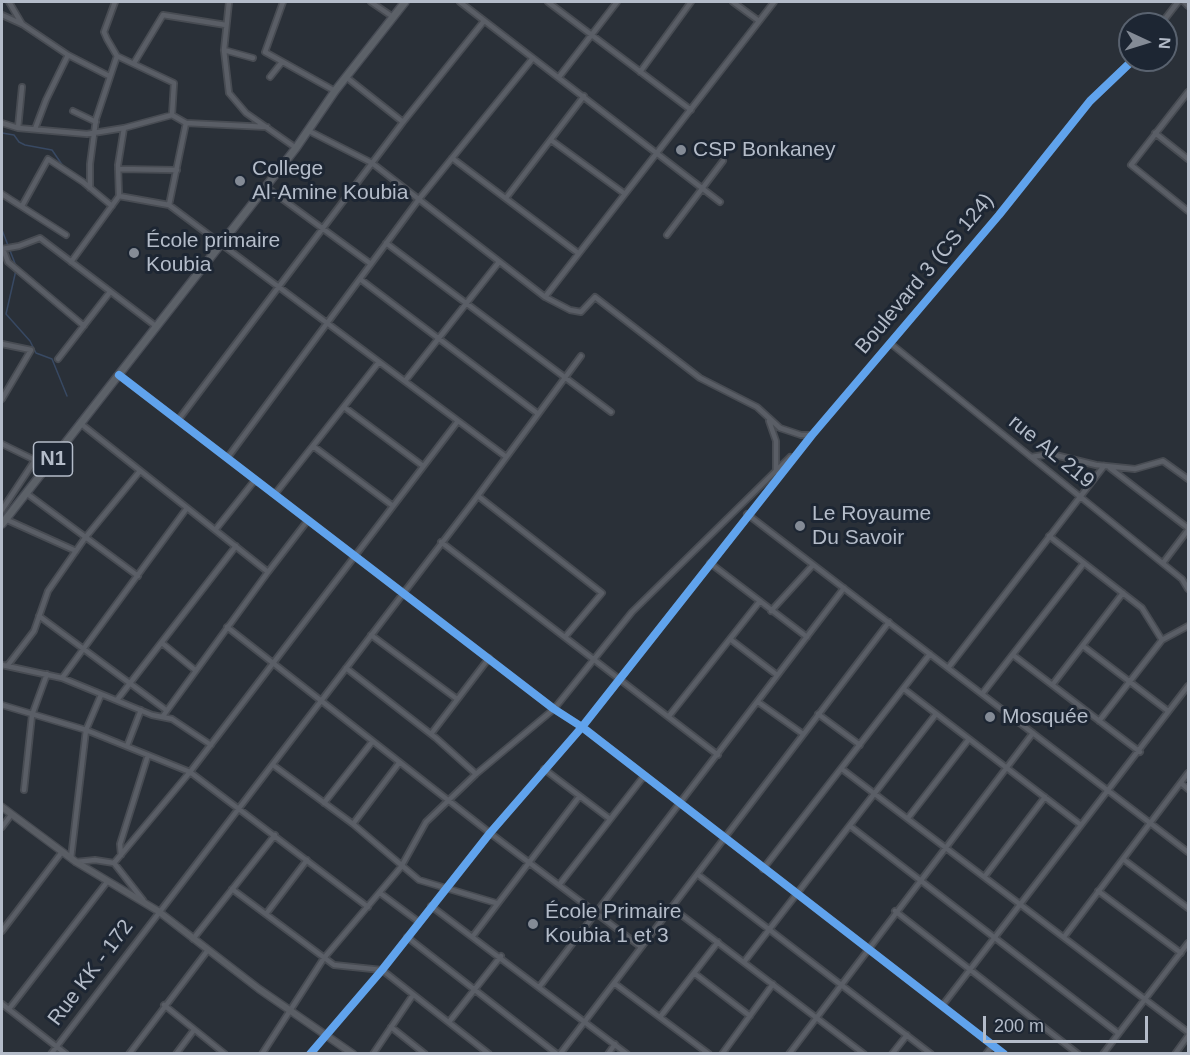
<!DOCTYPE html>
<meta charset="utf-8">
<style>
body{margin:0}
#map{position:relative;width:1190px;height:1055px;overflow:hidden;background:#2a3038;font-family:Arial,sans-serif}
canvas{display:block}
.frame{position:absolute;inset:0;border:3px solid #b4bcc9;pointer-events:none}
.north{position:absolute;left:1118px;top:12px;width:60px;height:60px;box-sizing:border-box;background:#1d2633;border:2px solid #59626f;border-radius:50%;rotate:94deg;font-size:16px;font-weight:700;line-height:24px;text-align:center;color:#b4bcc9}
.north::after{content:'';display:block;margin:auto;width:21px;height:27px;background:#848b96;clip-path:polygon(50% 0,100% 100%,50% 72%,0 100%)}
.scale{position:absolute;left:983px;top:1016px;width:165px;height:27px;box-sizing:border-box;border:3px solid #b4bcc9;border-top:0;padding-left:8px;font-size:18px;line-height:21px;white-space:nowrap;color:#b4bcc9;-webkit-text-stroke:4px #1d2633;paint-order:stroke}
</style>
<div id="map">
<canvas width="1190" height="1055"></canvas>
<div class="frame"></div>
<div class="north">N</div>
<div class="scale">200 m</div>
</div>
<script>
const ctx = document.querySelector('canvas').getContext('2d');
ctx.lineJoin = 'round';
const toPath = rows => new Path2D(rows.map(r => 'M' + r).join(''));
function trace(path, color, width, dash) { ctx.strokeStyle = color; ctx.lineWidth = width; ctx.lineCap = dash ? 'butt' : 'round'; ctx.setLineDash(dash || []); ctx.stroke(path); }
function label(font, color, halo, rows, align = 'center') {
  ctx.font = font + ' Arial,sans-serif'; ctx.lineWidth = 6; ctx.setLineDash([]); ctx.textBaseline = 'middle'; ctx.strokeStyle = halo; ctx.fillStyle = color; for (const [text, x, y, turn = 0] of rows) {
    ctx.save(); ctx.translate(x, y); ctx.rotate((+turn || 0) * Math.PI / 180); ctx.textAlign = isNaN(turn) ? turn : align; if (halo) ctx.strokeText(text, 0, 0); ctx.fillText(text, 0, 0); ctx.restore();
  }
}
trace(toPath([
 [2,133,14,135,19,142,25,145,52,150,63,166],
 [2,230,16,266],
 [16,270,6,314,30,341,36,353,52,359,67,396]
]), '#384963', 1.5);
const street = toPath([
 [9,2,22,24],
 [115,2,104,32,107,39,117,56,174,83,172,115],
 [229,2,224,50,229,93,246,113,296,148],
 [283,2,265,52,335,91],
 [371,2,393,17],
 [460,2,720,202],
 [548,2,691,110],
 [733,2,759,21],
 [1184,2,1188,6],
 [2,15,22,24,68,55,109,76],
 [1161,24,1178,2],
 [224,50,253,58],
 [134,63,163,15,226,25],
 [640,72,691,2],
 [270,77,282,62],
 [346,77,403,122],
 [559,77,617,2],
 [1188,92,1131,165,1188,211],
 [73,111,96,122],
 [2,123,18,128,87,134,124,128,172,115,186,123,267,127],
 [18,128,22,87],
 [35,129,46,100,68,55],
 [309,131,372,163,545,297,570,310,581,312,595,297,700,378,757,407,780,428,801,435,812,435],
 [1155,133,1188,159],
 [551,140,625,194],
 [452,158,578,253],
 [118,169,177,170],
 [266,187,371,264],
 [90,188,90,164,96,119,117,56],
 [2,194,66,235],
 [119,196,169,205,505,456],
 [506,198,584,96],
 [169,205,186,123],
 [22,206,48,159,83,182,112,206],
 [667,235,723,161],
 [386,243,611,412],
 [2,249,19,246,40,238,157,327],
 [3,249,8,262,84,326],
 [71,262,119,196,118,165,124,128],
 [360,279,537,413],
 [545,297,774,2],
 [890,343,1182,579,1188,589],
 [2,344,31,350,2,399],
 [58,359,110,292],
 [119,375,554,709,582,727,1004,1054],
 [405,381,499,262],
 [344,407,423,466],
 [179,419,403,122,484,21],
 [769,421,776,441,776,472],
 [80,423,268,572,308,520],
 [2,444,47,466],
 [313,446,393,506],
 [228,457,419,199,533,58],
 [1031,457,1051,454,1096,465,1135,469,1163,461,1188,479],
 [1110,468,1188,528],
 [26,493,138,576],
 [275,494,379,362],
 [478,496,602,593,565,637],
 [2,510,35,460],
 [747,514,1188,852],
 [5,519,76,551],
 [216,529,255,480],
 [1049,536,1142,608,1162,640],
 [441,542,718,755],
 [710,563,807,637],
 [1163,563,1188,530],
 [771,611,813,565],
 [39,616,166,710],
 [227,627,490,833,641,947],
 [371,635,457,699],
 [730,639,777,675],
 [162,643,195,670],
 [1083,646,1168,711],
 [1013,655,1140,752],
 [2,665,62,678,152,715,172,719,211,745],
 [8,665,34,631,48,591,85,538,140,471],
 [346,668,436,738,476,774],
 [948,668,1104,466],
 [62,678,187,508],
 [1053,684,1123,593],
 [904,689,1081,825],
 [982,694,1084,563],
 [117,700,236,546],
 [758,702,803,734],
 [2,705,86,730,190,772,368,907],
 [818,714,860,745],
 [163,716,268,572],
 [669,716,760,601],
 [1099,721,1162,640,1188,626],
 [431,734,489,658],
 [127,746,141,710],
 [273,765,353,824,419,880,496,903],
 [544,769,610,819],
 [842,769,1188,1032],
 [1181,783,1188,789],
 [24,790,32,715,47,674],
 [324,803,372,742],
 [908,818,969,739],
 [353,824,399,763],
 [850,826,1118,1033],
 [2,827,11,815],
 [121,855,120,844,148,755],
 [71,858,86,730,101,695],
 [1123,859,1188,908],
 [76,862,95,860,114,863,190,772,458,421],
 [114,863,143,900],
 [763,869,930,654],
 [697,874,931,1054],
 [985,876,1045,797],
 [559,885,644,776],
 [232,889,334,965,382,970,489,1054],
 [1098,891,1181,953],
 [380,893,419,922],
 [431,906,627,1054],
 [671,907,864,1054],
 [895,911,1078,1054],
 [266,914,307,860],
 [2,931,62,852],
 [473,936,579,797],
 [407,937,557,1054],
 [1064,937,1188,773],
 [193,939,275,835],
 [744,962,936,714],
 [694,973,750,1016],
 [614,983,709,1054],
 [540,986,844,588],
 [2,1004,66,1054],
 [164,1005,225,1054],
 [942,1006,1188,686],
 [9,1009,107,882],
 [660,1017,718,942],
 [449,1022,501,956],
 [391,1027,425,1054],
 [51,1054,474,501,581,356],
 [129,1054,208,950],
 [176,1054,194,1030],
 [262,1054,324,958,401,867,426,822,476,774,554,709,632,612,790,457],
 [310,1054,382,970,490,833,582,727,812,435,999,215,1090,101,1133,60],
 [373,1054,413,995],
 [560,1054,889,622],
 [608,1054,615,1044],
 [722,1054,773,984],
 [789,1054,1033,733],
 [892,1054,907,1035],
 [986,1054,993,1045],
 [1103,1054,1188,943],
 [1175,1054,1188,1036]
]);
const secondary = toPath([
 [2,807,76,862,158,911,259,989,353,1054]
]);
const primary = toPath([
 [2,524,296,148,335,91,405,2]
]);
trace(street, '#484c53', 8);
trace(secondary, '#484c53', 9);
trace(primary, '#484c55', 10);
trace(street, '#5a5e66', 4.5);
trace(secondary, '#595d64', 6);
trace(primary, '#5c6168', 7);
trace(toPath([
 [119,375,554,709,582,727,1004,1054],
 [310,1054,382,970,490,833,582,727,812,435,999,215,1090,101,1133,60]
]), '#60a3ed', 8);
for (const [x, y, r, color] of [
 [681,150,6,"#848b96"],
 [240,181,6,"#848b96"],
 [134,253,6,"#848b96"],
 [800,526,6,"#848b96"],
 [990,717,6,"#848b96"],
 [533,924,6,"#848b96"]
]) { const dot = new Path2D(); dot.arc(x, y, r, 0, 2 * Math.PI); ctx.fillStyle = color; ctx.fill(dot); trace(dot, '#1d2633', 2); }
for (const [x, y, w] of [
 [53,459,39]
]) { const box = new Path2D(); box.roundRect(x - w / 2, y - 17, w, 34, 4.5); ctx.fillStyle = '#1d2633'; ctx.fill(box); trace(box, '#b4bcc9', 1.5); }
label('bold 20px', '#b4bcc9', null, [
 ["N1",53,459]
]);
label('21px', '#b4bcc9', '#1d2633', [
 ["CSP Bonkaney",693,150],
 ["College",252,169],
 ["Al-Amine Koubia",252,193],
 ["École primaire",146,241],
 ["Koubia",146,265],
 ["Le Royaume",812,514],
 ["Du Savoir",812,538],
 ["Mosquée",1002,717],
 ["École Primaire",545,912],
 ["Koubia 1 et 3",545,936]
], 'left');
label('21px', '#b4bcc9', '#1d2633', [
 ["Boulevard 3 (CS 124)",925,274,-50],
 ["rue AL 219",1051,452,39],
 ["Rue KK - 172",91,973,-53]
]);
</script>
